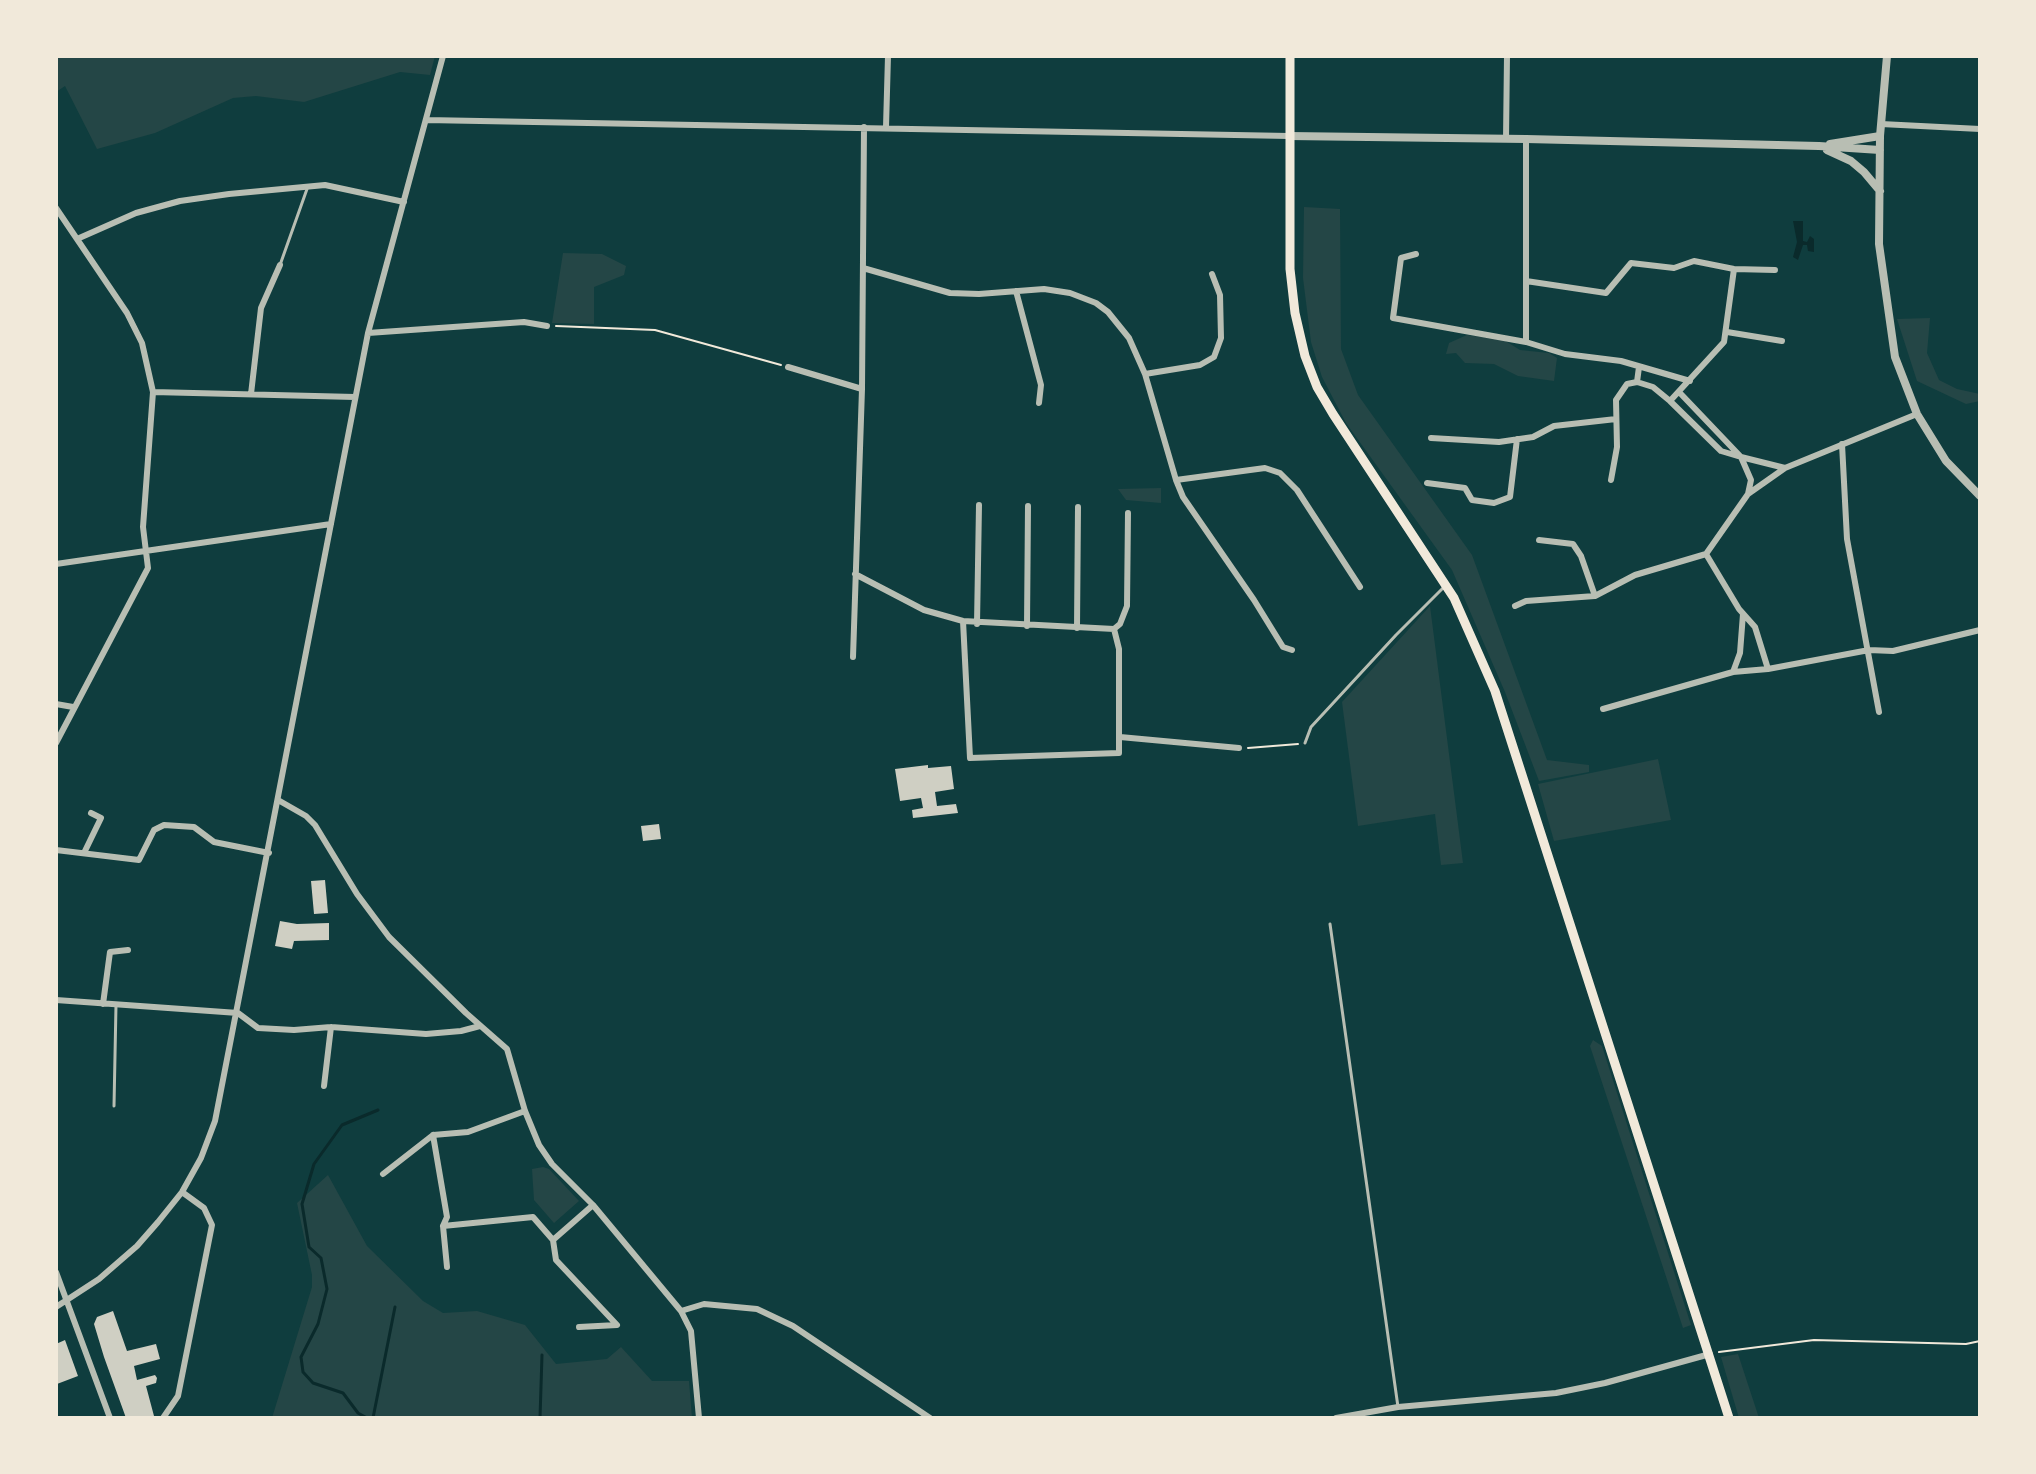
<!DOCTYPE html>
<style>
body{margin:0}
#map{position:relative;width:2036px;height:1474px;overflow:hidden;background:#0f3d3e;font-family:"Golos Text",sans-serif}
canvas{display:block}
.frame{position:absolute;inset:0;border:58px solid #f1e9da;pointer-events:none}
</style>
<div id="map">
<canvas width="2036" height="1474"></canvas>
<div class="frame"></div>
</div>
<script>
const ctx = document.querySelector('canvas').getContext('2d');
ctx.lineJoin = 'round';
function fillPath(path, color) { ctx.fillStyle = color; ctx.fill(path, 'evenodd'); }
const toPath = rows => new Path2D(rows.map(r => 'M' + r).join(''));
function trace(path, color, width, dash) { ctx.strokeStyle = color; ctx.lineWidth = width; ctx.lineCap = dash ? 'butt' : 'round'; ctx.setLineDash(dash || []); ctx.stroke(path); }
fillPath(toPath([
 [56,56,435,56,430,75,400,72,304,102,256,96,233,98,155,133,97,149,65,86,56,92],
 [1304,207,1340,209,1341,349,1358,395,1472,555,1547,760,1589,765,1589,772,1539,781,1505,692,1452,570,1346,423,1322,377,1311,342,1303,278],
 [563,253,602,254,626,266,624,275,594,287,594,324,552,323],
 [1930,318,1927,353,1939,380,1957,389,1980,394,1980,401,1966,404,1917,381,1897,319],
 [1467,335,1504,340,1520,350,1549,353,1557,358,1554,381,1518,376,1494,364,1465,363,1456,353,1446,354,1449,343],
 [1161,488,1161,503,1126,500,1118,489],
 [1430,606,1463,863,1441,865,1435,814,1358,826,1342,702],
 [1658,759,1671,820,1554,841,1538,784],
 [1593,1040,1602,1046,1691,1325,1683,1328,1590,1046],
 [543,1167,549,1169,579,1201,554,1223,534,1200,532,1169],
 [328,1175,367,1246,423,1301,443,1313,477,1311,525,1325,556,1364,607,1359,621,1347,652,1381,689,1381,692,1418,272,1418,312,1287,312,1275,297,1203],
 [1738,1354,1759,1418,1739,1418,1721,1357]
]), '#244646');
fillPath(toPath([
 [1793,221,1803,221,1803,241,1807,242,1810,236,1814,239,1814,252,1808,251,1807,245,1803,245,1798,260,1793,257,1797,242]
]), '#0a2a2b');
trace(toPath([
 [367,1418,358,1413,343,1393,313,1383,303,1372,301,1357,318,1324,327,1289,321,1258,309,1247,302,1204,314,1164,342,1125,378,1110],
 [373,1418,395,1307],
 [540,1418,542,1355]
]), '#0a2a2b', 3);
fillPath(toPath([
 [928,765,928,768,951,766,954,789,935,792,937,806,956,804,958,813,913,818,912,810,923,808,921,798,900,801,895,769],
 [659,824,661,839,643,841,641,826],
 [325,880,328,913,314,914,311,881],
 [280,921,297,924,329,923,329,940,294,941,292,949,275,946],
 [113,1311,127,1351,156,1344,160,1359,134,1366,137,1380,155,1375,157,1378,156,1383,146,1386,154,1416,150,1418,126,1418,104,1357,94,1324,97,1317],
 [65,1340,78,1376,57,1384,56,1344]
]), '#cfcfc3');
trace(toPath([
 [556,326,655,330,781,365],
 [1248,748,1298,744],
 [1719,1352,1814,1340,1966,1344,1980,1341]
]), '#f1e9da', 2);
trace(toPath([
 [280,265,307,189],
 [1305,743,1311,727,1396,635,1444,587],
 [1330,924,1398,1407],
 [114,1106,116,1005]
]), '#b8beb3', 3);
trace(toPath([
 [426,120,1289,136],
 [1881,124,1980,129],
 [886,127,888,56],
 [1506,139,1507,56],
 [1526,139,1526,342,1565,354,1621,361,1690,381],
 [56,208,127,313,142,343,153,392,143,527,148,568,56,743],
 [77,239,136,213,180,201,229,194,325,185,404,202],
 [1416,254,1401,258,1393,318,1526,342],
 [863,268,950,293,979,294,1044,289,1070,293,1096,303,1108,312,1129,338,1145,374,1176,480,1183,497,1254,600,1283,647,1292,650],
 [1526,281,1606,293,1631,263,1674,268,1694,261,1734,269,1775,270],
 [1016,291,1041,385,1039,403],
 [1727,332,1782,341],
 [368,333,524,322,547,326],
 [788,367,862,389],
 [1639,367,1637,382,1653,387,1670,401,1721,451,1741,457,1751,480,1748,494],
 [1145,374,1200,365,1214,357,1221,338,1220,295,1212,274],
 [153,392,355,397],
 [1680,393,1741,457,1785,468,1917,414],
 [251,394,261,308,280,265],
 [1670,401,1724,342,1734,269],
 [1431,438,1499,442,1533,437,1554,426,1616,419],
 [1842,444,1847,539,1879,712],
 [1176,480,1265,468,1280,473,1297,490,1360,587],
 [1611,480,1617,447,1616,400,1627,384,1637,382],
 [1427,483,1465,488,1472,500,1494,503,1510,497,1517,439],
 [1539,540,1573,544,1581,556,1595,596],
 [1706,554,1739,609,1755,627,1768,669],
 [56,564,331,524],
 [855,574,924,610,963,621,1114,629,1119,649,1119,753,970,758,963,621],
 [1515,606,1526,601,1595,596,1635,575,1706,554,1748,494,1785,468],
 [977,624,979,505],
 [1027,626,1028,506],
 [1077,628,1078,507],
 [1114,629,1120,624,1127,606,1128,513],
 [853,657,862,389,864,127],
 [1733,672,1740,653,1743,614],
 [56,704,73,707],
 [1603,709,1733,672,1768,669,1869,650,1893,651,1980,630],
 [1120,737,1239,748],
 [278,800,306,816,315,825,357,894,389,937,466,1013,507,1049,525,1111,539,1145,552,1164,593,1205,681,1311,691,1331,699,1418],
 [56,850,139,860,154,830,164,825,194,827,214,842,269,853],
 [84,853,101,818,91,813],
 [56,1000,238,1013,258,1028,294,1030,331,1027,426,1034,461,1031,480,1026],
 [103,1004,110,952,128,950],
 [324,1086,331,1027],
 [525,1111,468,1132,433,1135,447,1217,443,1226,533,1217,553,1240,556,1260,617,1325,579,1327],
 [383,1174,433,1135],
 [443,1226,447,1267],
 [553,1240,593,1205],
 [56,1272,110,1418],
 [56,1307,99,1279,137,1246,158,1222,182,1192,201,1158,215,1121,368,333,443,56],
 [681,1311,704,1304,757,1309,793,1326,930,1418],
 [163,1418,178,1396,212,1225,204,1208,182,1192],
 [1336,1418,1398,1407,1556,1393,1605,1383,1710,1354]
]), '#b8beb3', 6);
trace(toPath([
 [1887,56,1880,136,1879,244,1895,357,1917,414,1946,461,1980,496],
 [1289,136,1526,139,1819,146,1880,150],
 [1830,144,1880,136],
 [1827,150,1851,161,1864,172,1880,191]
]), '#b8beb3', 8);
trace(toPath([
 [1290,56,1290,269,1295,313,1305,356,1317,387,1333,414,1454,598,1495,691,1729,1418]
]), '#f1e9da', 9);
</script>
